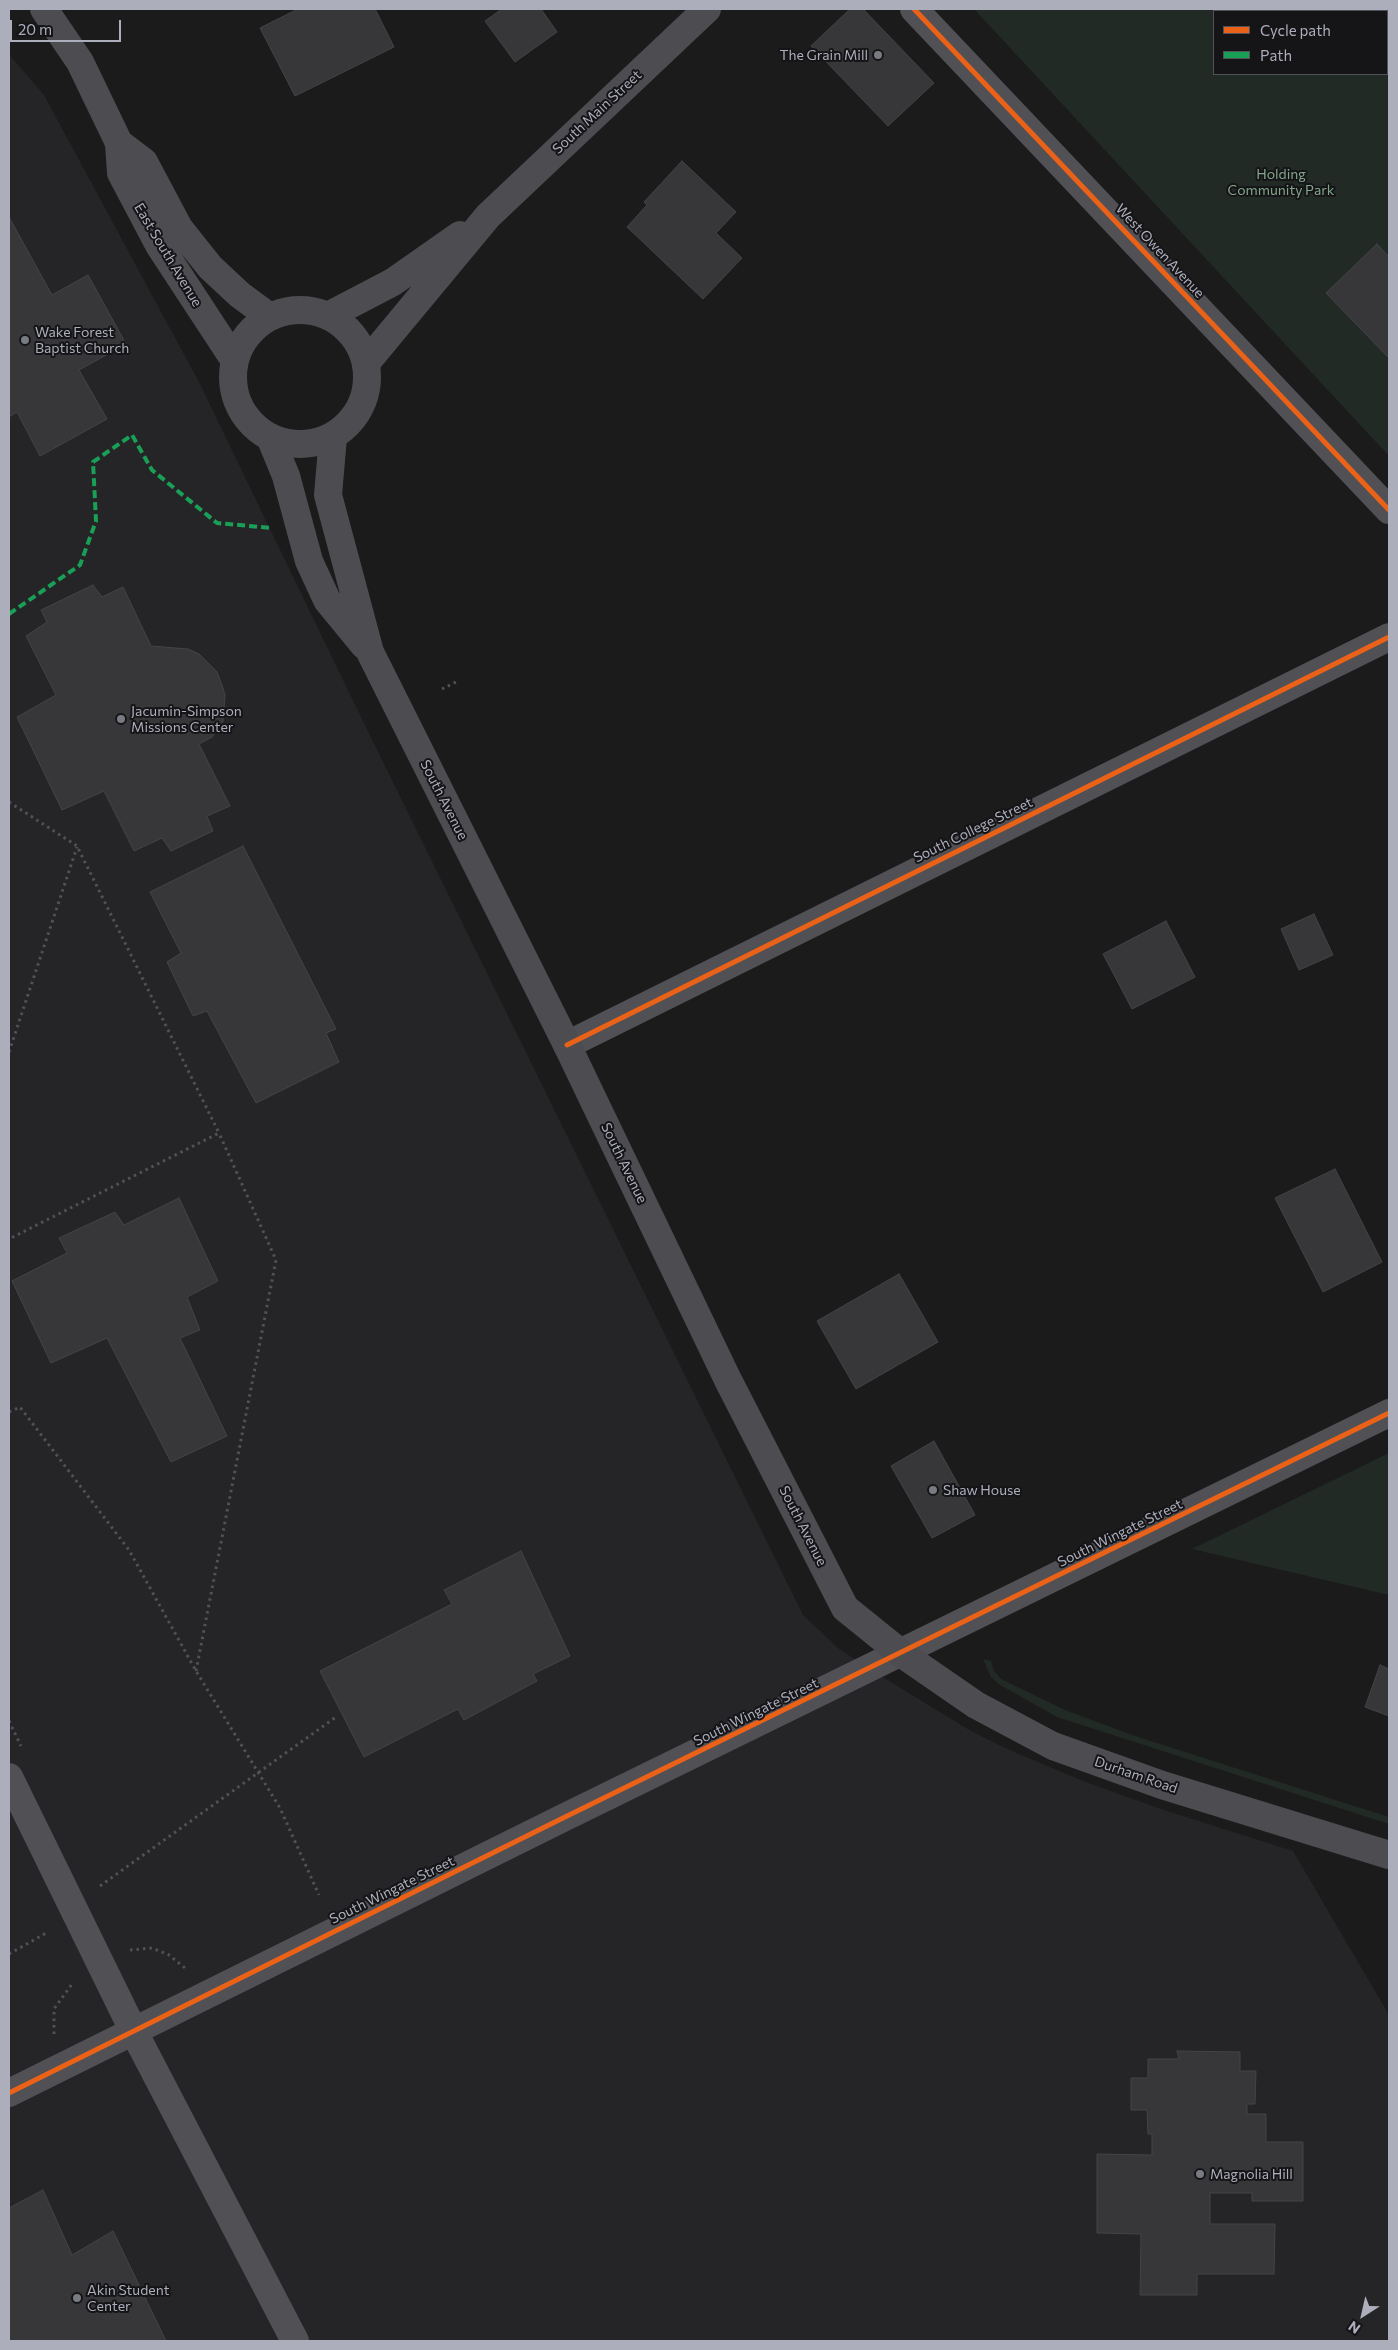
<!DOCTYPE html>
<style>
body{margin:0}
#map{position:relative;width:1398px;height:2350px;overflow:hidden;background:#1b1b1b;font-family:Commissioner,sans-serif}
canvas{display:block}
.frame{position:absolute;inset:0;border:10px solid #acaebb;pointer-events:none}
.legend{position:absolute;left:1213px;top:10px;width:175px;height:65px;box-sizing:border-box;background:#151417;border:1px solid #515259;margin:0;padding:6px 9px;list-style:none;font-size:15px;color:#acaebb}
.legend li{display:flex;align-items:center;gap:10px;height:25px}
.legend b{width:25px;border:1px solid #515259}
.north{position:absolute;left:1338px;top:2290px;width:50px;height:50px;-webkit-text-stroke:4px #151417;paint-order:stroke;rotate:215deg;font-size:14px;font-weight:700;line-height:20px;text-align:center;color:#acaebb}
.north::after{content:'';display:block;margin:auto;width:18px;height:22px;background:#acaebb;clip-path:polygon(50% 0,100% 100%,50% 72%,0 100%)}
.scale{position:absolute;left:10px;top:20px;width:111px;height:22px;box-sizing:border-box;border:2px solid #acaebb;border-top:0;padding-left:6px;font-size:15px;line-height:18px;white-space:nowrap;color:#acaebb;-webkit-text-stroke:4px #151417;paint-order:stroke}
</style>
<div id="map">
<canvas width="1398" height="2350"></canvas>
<div class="frame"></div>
<ul class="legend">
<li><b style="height:6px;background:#ea6118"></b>Cycle path</li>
<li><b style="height:6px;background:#1a9f57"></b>Path</li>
</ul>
<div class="north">N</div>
<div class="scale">20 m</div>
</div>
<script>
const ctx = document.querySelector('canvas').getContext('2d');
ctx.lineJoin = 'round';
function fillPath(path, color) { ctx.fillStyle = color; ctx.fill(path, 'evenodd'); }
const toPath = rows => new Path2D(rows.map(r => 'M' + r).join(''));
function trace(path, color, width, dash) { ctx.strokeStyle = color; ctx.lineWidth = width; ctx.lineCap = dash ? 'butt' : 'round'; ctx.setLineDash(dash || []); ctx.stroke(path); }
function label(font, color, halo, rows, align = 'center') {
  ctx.font = font + ' Commissioner,sans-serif'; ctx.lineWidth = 4; ctx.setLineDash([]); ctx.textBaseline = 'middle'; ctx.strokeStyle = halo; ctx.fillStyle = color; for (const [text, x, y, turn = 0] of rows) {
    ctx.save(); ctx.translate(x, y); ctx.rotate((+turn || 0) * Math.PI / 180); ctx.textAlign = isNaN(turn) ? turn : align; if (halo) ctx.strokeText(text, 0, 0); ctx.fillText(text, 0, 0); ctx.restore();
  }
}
fillPath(toPath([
 [9,54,44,95,200,384,358,711,803,1615,838,1648,876,1673,971,1731,1005,1748,1083,1781,1158,1808,1293,1851,1389,2015,1389,2341,9,2341]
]), '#252427');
fillPath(toPath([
 [974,9,1389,9,1389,456],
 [1214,11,1387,11,1387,74,1214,74],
 [1389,1453,1389,1595,1192,1549],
 [983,1659,991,1661,994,1671,1001,1679,1065,1710,1135,1736,1389,1817,1389,1824,1057,1717,1000,1685,991,1677]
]), '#222a25');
const building = toPath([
 [298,9,375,9,394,47,295,96,260,28,298,9],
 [502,9,541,9,557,32,515,62,485,21,502,9],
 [850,9,863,9,934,83,888,126,811,46,850,9],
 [682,161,736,212,716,233,742,258,703,299,627,227,647,205,644,202,682,161],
 [9,217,52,295,88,275,126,344,79,370,107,419,40,456,17,412,9,417,9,217],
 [1377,244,1389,257,1389,358,1326,293,1377,244],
 [93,585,102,597,123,587,151,646,188,649,199,654,217,672,222,685,225,695,223,722,212,737,199,744,230,806,207,816,213,831,171,851,162,838,134,851,104,791,62,810,17,717,56,695,26,636,47,622,41,610,93,585],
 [243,846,336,1029,326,1033,339,1062,256,1103,207,1011,193,1016,167,962,181,953,150,892,243,846],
 [1314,914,1333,955,1299,970,1281,929,1314,914],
 [1166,921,1195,977,1132,1009,1103,954,1166,921],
 [1335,1169,1382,1262,1323,1292,1275,1198,1335,1169],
 [179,1198,218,1281,187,1297,200,1330,180,1338,227,1436,171,1462,107,1338,51,1363,12,1281,67,1253,59,1238,115,1212,124,1225,179,1198],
 [899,1274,938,1342,856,1389,817,1321,899,1274],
 [934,1441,975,1515,932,1538,891,1466,934,1441],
 [521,1551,570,1656,533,1674,537,1681,464,1720,458,1709,364,1757,320,1671,452,1604,444,1590,521,1551],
 [1380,1665,1389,1669,1389,1716,1365,1707,1380,1665],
 [1177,2051,1240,2052,1240,2071,1256,2071,1255,2104,1247,2104,1247,2114,1266,2114,1266,2142,1303,2142,1303,2201,1252,2201,1252,2193,1210,2193,1210,2224,1275,2224,1274,2274,1197,2274,1197,2295,1140,2295,1141,2234,1097,2233,1097,2154,1152,2155,1152,2134,1148,2134,1147,2110,1131,2110,1131,2078,1148,2078,1148,2059,1179,2059,1177,2051],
 [43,2190,72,2255,113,2231,166,2341,9,2341,9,2208,43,2190]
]);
fillPath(building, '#373739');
trace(building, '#434447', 1);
trace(toPath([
 [442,689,458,681],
 [9,802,77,846,219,1133,9,1239],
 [9,1052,77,847],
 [9,1412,20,1407,129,1550,196,1671,280,1808,319,1895],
 [196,1671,276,1260,219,1133],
 [9,1721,21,1746],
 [100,1886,336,1717],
 [130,1950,152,1948,169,1955,185,1968],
 [9,1954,48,1932],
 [54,2034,54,2009,72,1984]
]), '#515156', 3, [2.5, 4]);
trace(toPath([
 [914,9,1389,510],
 [567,1045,1389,637],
 [9,1777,133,2030,295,2341],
 [9,2093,563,1818,1389,1413]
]), '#505055', 28);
trace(toPath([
 [44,9,80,62,119,143,121,173,159,245,235,361],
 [119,143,144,162,179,228,210,267,240,295,270,317],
 '233 377a67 67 0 1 1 134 0a67 67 0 1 1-134 0Z',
 [328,316,393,282,460,235],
 [366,363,488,216,707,9],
 [270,437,286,476,309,561,327,600,364,645],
 [333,437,328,495,370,652,567,1045,728,1380,845,1608,902,1654,976,1705,1053,1746,1162,1785,1389,1855]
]), '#4d4d51', 28);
trace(toPath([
 [9,614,80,565,96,521,93,462,132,435,152,470,217,523,271,528]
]), '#1a9f57', 4, [8, 4]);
trace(toPath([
 [914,9,1389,510],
 [567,1045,1389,637],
 [9,2093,563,1818,1389,1413]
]), '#ea6118', 5);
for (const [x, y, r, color] of [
 [878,55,5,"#797b83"],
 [25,340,5,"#797b83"],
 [121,719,5,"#797b83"],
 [933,1490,5,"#797b83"],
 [1200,2174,5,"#797b83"],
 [77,2298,5,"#797b83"]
]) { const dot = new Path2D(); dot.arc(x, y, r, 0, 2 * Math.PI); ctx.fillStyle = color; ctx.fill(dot); trace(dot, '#151417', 2); }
label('14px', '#acaebb', '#151417', [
 ["The Grain Mill",868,55,"right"],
 ["Wake Forest",35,332],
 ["Baptist Church",35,348],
 ["Jacumin-Simpson",131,711],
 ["Missions Center",131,727],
 ["Shaw House",943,1490],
 ["Magnolia Hill",1210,2174],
 ["Akin Student",87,2290],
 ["Center",87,2306]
], 'left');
label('14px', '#acaebb', '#151417', [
 ["South Main Street",597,112,-43],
 ["West Owen Avenue",1160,251,47],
 ["East South Avenue",168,255,59],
 ["South Avenue",444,800,63],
 ["South College Street",973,830,-26],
 ["South Avenue",624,1163,64],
 ["South Avenue",803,1526,63],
 ["South Wingate Street",1120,1533,-26],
 ["South Wingate Street",756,1712,-26],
 ["Durham Road",1136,1775,19],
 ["South Wingate Street",392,1890,-26]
]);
label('14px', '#83a68b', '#151417', [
 ["Holding",1281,174],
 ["Community Park",1281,190]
]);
</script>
